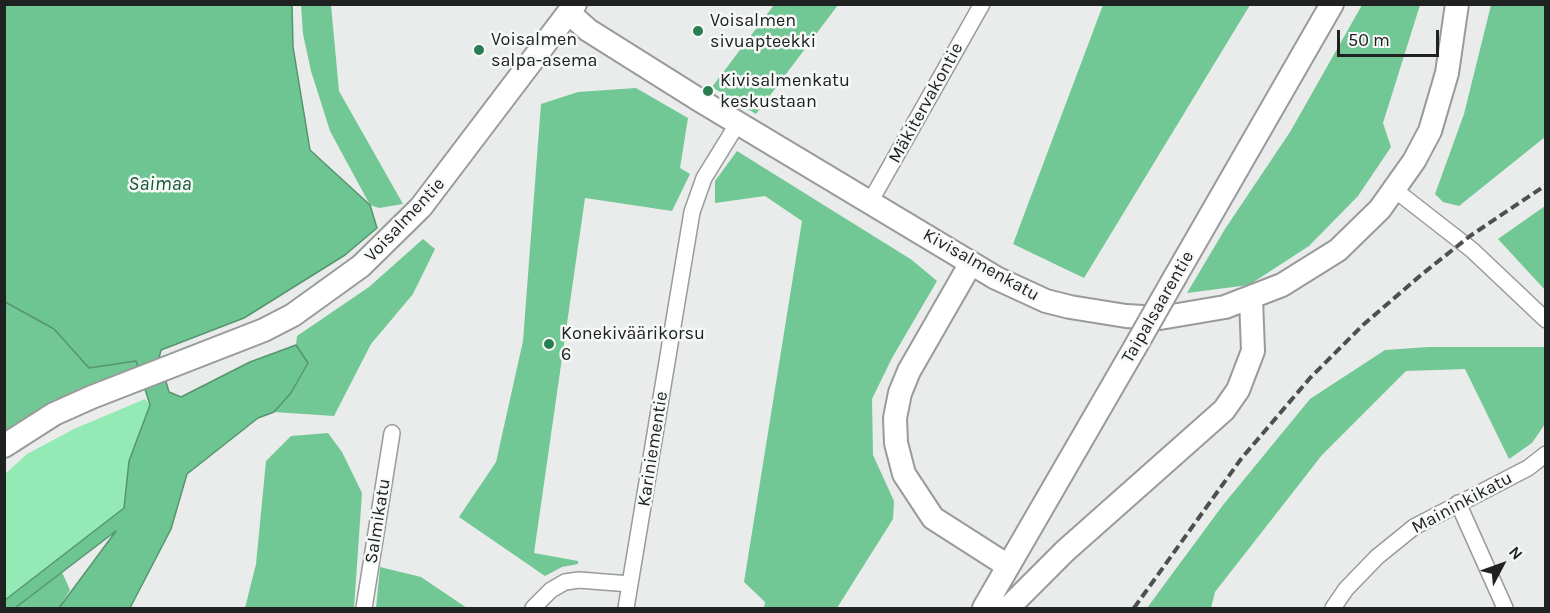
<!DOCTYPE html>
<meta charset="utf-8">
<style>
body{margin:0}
#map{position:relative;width:1550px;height:613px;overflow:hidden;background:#e9ecea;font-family:Karla,sans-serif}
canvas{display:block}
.frame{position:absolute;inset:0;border:6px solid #202121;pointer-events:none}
.north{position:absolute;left:1472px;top:535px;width:60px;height:60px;-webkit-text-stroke:4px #f6f9f7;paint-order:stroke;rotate:49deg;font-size:16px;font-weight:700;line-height:24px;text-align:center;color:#202121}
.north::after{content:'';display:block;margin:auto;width:21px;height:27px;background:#202121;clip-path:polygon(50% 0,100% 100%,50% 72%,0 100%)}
.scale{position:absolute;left:1337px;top:30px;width:102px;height:27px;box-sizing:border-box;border:3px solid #202121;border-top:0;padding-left:8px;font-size:18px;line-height:21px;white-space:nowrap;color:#202121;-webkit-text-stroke:4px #f6f9f7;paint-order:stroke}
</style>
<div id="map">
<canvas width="1550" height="613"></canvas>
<div class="frame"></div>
<div class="north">N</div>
<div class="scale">50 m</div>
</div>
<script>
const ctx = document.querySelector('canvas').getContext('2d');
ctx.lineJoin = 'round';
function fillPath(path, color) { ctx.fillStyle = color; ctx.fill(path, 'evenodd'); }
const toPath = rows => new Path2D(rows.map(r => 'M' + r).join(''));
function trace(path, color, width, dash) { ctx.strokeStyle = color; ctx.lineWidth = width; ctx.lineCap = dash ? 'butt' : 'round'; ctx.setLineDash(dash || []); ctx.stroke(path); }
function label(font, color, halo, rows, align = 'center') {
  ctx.font = font + ' Karla,sans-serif'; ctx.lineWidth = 5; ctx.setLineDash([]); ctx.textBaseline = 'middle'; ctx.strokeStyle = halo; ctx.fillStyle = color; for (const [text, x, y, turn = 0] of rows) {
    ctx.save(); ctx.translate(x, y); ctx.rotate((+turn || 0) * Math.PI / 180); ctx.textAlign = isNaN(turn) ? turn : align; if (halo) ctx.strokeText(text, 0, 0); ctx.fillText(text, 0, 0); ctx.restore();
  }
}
fillPath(toPath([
 [145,399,150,405,129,461,124,508,5,600,5,474,27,454,74,429]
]), '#93eab5');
fillPath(toPath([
 [301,5,331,5,339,91,403,204,379,208,370,205,330,131,311,71,303,34],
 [774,5,838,5,756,114,712,87],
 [1103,5,1250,5,1084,278,1013,244],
 [1362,5,1420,5,1383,123,1391,147,1358,196,1309,246,1249,285,1187,293,1225,229,1290,132],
 [1491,5,1545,5,1545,137,1459,206,1443,202,1435,194,1464,114],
 [636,88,688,118,680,168,690,174,672,211,585,198,534,553,578,561,578,564,562,567,545,576,459,517,496,462,523,341,541,104,578,92],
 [737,151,912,260,937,281,892,358,872,399,873,455,894,501,893,519,837,608,764,608,765,602,744,582,802,221,765,196,715,203,715,181],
 [1545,206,1545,290,1498,239],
 [423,239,435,249,413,294,371,344,334,416,274,412,291,393,308,364,296,345,297,336,369,287],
 [4,302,54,329,89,368,136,361,139,370,98,381,66,395,5,431],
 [1428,347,1545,347,1545,424,1532,443,1509,459,1465,369,1406,371,1322,455,1215,592,1211,608,1147,608,1223,505,1310,399,1385,350],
 [328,433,342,452,362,493,354,608,245,608,256,564,266,461,291,436],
 [380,567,421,577,467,608,376,608],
 [62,572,70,590,59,608,15,608]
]), '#71c895');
const water = toPath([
 [4,5,292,5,293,47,310,150,370,205,377,228,345,255,244,318,161,350,159,358,169,392,181,397,250,362,296,345,308,363,291,393,274,412,258,418,187,474,171,529,130,608,59,608,116,531,15,608,5,608,5,600,124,508,129,461,150,405,136,361,89,368,54,329,5,302,4,5]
]);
fillPath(water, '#6dc591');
trace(water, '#56946f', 1.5);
const street = toPath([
 [1395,190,1472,250,1546,320],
 [870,202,982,4],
 [1458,503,1505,608],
 [364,608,392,433],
 [533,608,551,590,565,582,579,580,630,584],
 [626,608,692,212,704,178,738,123],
 [1333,608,1346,589,1377,557,1414,527,1528,468,1546,454]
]);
const secondary = toPath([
 [569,13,588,30,701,101,996,278,1046,301,1070,307,1126,316,1160,318,1225,307,1282,285,1338,250,1380,209,1414,161,1430,131,1447,73,1457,4],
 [971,263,909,371,900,393,895,418,896,443,904,474,933,518,1008,566],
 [1175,277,1332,4],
 [4,446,54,414,92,397,264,330,293,315,361,266,421,207,575,4],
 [984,608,1134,349],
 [1008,608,1065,551,1224,410,1238,390,1253,351,1251,299]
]);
trace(street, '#989b99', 18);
trace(secondary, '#989b99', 26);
trace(street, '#fff', 15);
trace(secondary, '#fff', 22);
trace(toPath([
 [1134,608,1241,459,1310,378,1363,325,1421,275,1470,236,1546,185]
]), '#4e4f4f', 4, [9, 4.5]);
const secondaryBridge = toPath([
 [1134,349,1175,277]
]);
trace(secondaryBridge, '#989b99', 26, []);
trace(secondaryBridge, '#fff', 22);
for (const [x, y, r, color] of [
 [698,31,6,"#287e51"],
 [479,50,6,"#287e51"],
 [708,91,6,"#287e51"],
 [549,344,6,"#287e51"]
]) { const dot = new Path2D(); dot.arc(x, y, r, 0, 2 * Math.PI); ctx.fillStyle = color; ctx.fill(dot); trace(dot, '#f6f9f7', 2); }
label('18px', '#202121', '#f6f9f7', [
 ["Voisalmen",710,21],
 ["sivuapteekki",710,42],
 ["Voisalmen",491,40],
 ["salpa-asema",491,61],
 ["Kivisalmenkatu",720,81],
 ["keskustaan",720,102],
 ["Konekiväärikorsu",561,334],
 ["6",561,355]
], 'left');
label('18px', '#202121', '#f6f9f7', [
 ["Mäkitervakontie",926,103,-61],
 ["Voisalmentie",405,220,-47],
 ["Kivisalmenkatu",981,265,29],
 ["Taipalsaarentie",1158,307,-60],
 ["Kariniementie",653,449,-81],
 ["Maininkikatu",1462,503,-28],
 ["Salmikatu",378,521,-81]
]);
label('italic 20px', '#175937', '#f6f9f7', [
 ["Saimaa",160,184]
]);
</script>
